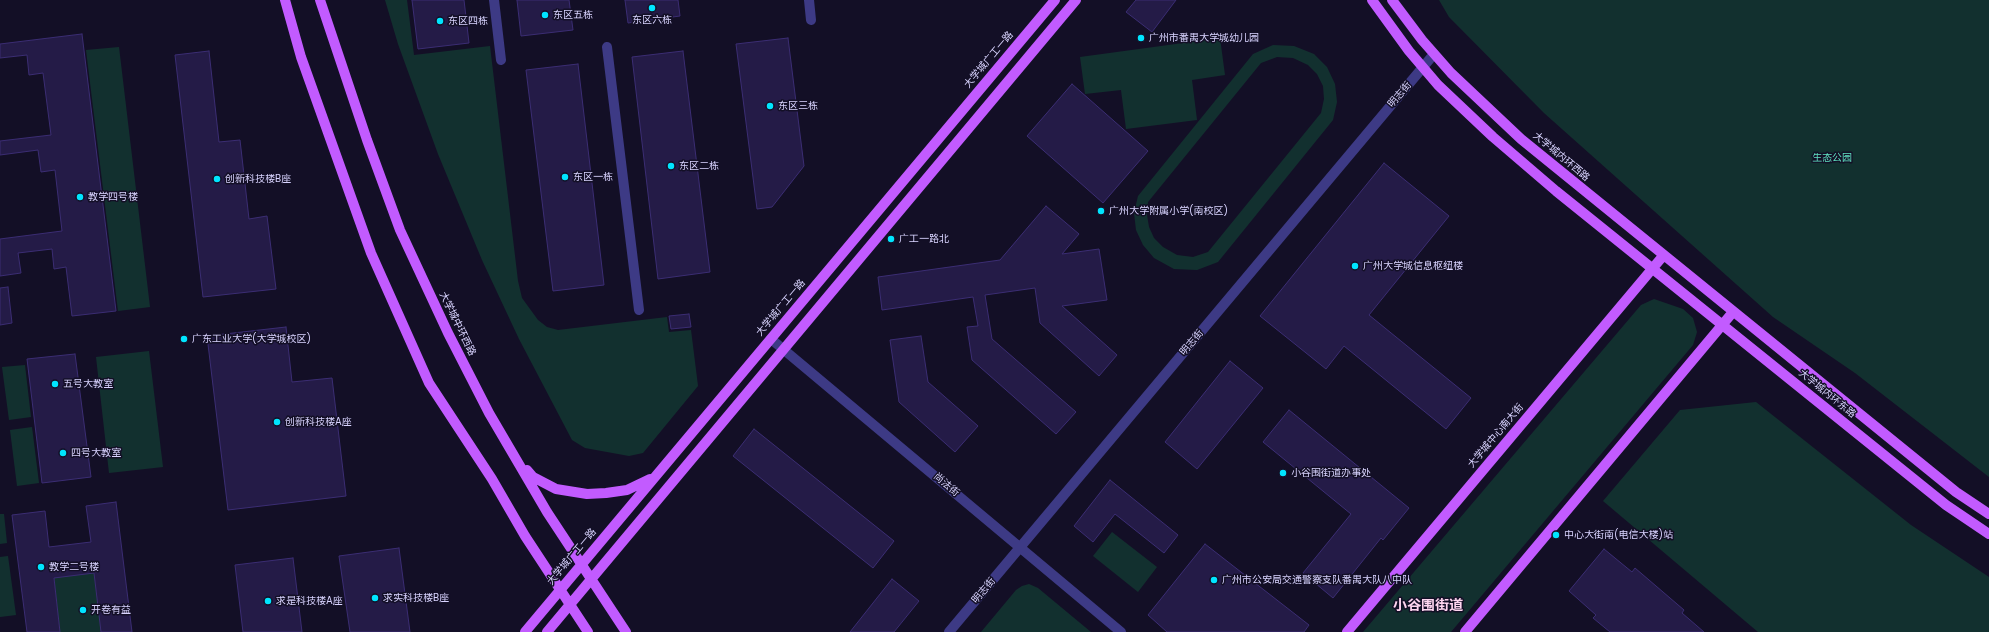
<!DOCTYPE html>
<meta charset="utf-8">
<style>
body{margin:0}
canvas{display:block;background:#130f26}
</style>
<canvas width="1989" height="632"></canvas>
<script>
const ctx = document.querySelector('canvas').getContext('2d');
ctx.lineJoin = 'round';
function fillPath(path, color) { ctx.fillStyle = color; ctx.fill(path, 'evenodd'); }
const toPath = rows => new Path2D(rows.map(r => 'M' + r).join(''));
function trace(path, color, width, dash) { ctx.strokeStyle = color; ctx.lineWidth = width; ctx.lineCap = dash ? 'butt' : 'round'; ctx.setLineDash(dash || []); ctx.stroke(path); }
function label(font, color, halo, rows, align = 'center') {
  ctx.font = font + ' Poppins,"Noto Sans SC",sans-serif'; ctx.lineWidth = 3; ctx.setLineDash([]); ctx.textBaseline = 'middle'; ctx.strokeStyle = halo; ctx.fillStyle = color; for (const [text, x, y, turn = 0] of rows) {
    ctx.save(); ctx.translate(x, y); ctx.rotate((+turn || 0) * Math.PI / 180); ctx.textAlign = isNaN(turn) ? turn : align; if (halo) ctx.strokeText(text, 0, 0); ctx.fillText(text, 0, 0); ctx.restore();
  }
}
fillPath(toPath([
 [385,0,407,0,414,55,490,46,518,281,522,298,538,320,547,327,558,330,667,317,669,332,691,330,698,386,643,453,629,456,585,448,572,440,519,339,482,260,438,154,398,44],
 [1439,0,1989,0,1989,477,1855,373,1773,317,1544,113,1449,17],
 [1220,38,1225,75,1192,80,1197,120,1126,129,1121,90,1085,94,1080,57],
 [1273,45,1294,46,1314,54,1327,67,1335,84,1337,102,1333,120,1218,262,1197,270,1174,269,1154,258,1143,245,1136,230,1134,213,1138,196,1253,54],
 [1277,57,1293,58,1308,65,1317,74,1323,86,1324,99,1321,113,1208,252,1193,257,1177,255,1163,247,1154,238,1149,227,1147,215,1148,202,1261,63],
 [119,47,150,307,118,311,86,50],
 [1654,299,1683,309,1693,318,1697,332,1693,345,1451,632,1363,632,1641,305],
 [149,351,163,467,109,473,96,357],
 [25,365,31,417,9,420,2,367],
 [1756,402,1911,525,1989,577,1989,632,1758,632,1603,501,1680,410],
 [32,427,39,483,17,486,10,430],
 [0,514,4,514,7,543,0,544],
 [1112,532,1157,567,1138,592,1093,556],
 [8,556,16,615,0,617,0,557],
 [94,573,101,632,60,632,54,578],
 [1029,584,1038,588,1091,632,981,632,1016,590,1022,586]
]), '#12302f');
const building = toPath([
 [412,0,464,0,469,43,418,49,412,0],
 [517,0,569,0,573,30,521,36,517,0],
 [625,0,678,0,680,16,628,23,625,0],
 [1136,0,1176,0,1152,32,1126,12,1136,0],
 [82,34,116,311,72,316,66,267,54,269,52,249,18,253,21,273,0,276,0,239,62,231,55,170,41,172,38,150,0,155,0,141,51,135,43,73,29,75,27,55,0,58,0,44,82,34],
 [788,38,804,166,772,207,757,209,736,44,788,38],
 [209,51,219,142,240,140,249,219,267,216,276,289,203,297,175,55,209,51],
 [683,51,710,272,658,279,632,57,683,51],
 [578,64,604,285,553,291,526,70,578,64],
 [1072,84,1148,151,1103,203,1027,136,1072,84],
 [1384,163,1449,216,1369,315,1471,398,1446,429,1344,346,1326,369,1260,316,1384,163],
 [1046,206,1079,234,1062,254,1099,249,1107,300,1062,306,1117,355,1099,376,1040,323,1035,288,985,295,992,339,1076,412,1056,434,972,360,967,327,978,326,973,297,882,310,878,277,1000,260,1046,206],
 [8,287,12,323,0,325,0,288,8,287],
 [689,314,691,327,671,329,669,316,689,314],
 [286,327,292,382,332,378,346,496,228,510,207,336,286,327],
 [921,336,928,382,978,426,955,452,899,402,890,340,921,336],
 [75,354,91,477,42,483,27,359,75,354],
 [1230,361,1263,388,1197,469,1165,442,1230,361],
 [1289,410,1409,508,1383,540,1381,538,1333,598,1303,573,1351,514,1263,442,1289,410],
 [754,429,894,541,873,568,733,456,754,429],
 [1110,480,1178,535,1164,553,1115,514,1093,542,1074,526,1110,480],
 [116,502,132,632,101,632,94,573,54,578,60,632,27,632,12,515,45,511,49,547,91,542,86,506,116,502],
 [1205,544,1309,625,1304,632,1167,632,1148,615,1205,544],
 [399,548,410,632,350,632,339,556,399,548],
 [1604,549,1632,572,1635,568,1684,610,1682,613,1704,632,1610,632,1593,618,1596,615,1569,591,1604,549],
 [293,558,302,632,243,632,235,565,293,558],
 [892,579,919,601,894,632,850,632,892,579]
]);
fillPath(building, '#241b47');
trace(building, '#3b2d73', 1);
trace(toPath([
 [494,0,501,60],
 [809,0,811,20],
 [607,47,639,310],
 [771,339,1121,632],
 [949,632,1434,54]
]), '#3d3a85', 10);
trace(toPath([
 [285,0,301,57,371,253,429,383,492,479,525,536,588,632],
 [320,0,367,140,400,230,448,333,489,413,547,512,626,632],
 [1372,0,1409,51,1438,85,1493,137,1556,191,1946,505,1989,534],
 [1392,0,1422,40,1451,73,1521,139,1956,492,1989,514],
 [527,470,533,477,556,489,587,494,606,493,627,490,650,479],
 [525,632,1055,0],
 [547,632,1076,0],
 [1347,632,1663,256],
 [1465,632,1733,312]
]), '#c25bff', 10);
for (const [x, y, r, color] of [
 [652,8,4,"#00e5ff"],
 [545,15,4,"#00e5ff"],
 [440,21,4,"#00e5ff"],
 [1141,38,4,"#00e5ff"],
 [770,106,4,"#00e5ff"],
 [671,166,4,"#00e5ff"],
 [565,177,4,"#00e5ff"],
 [217,179,4,"#00e5ff"],
 [80,197,4,"#00e5ff"],
 [1101,211,4,"#00e5ff"],
 [891,239,4,"#00e5ff"],
 [1355,266,4,"#00e5ff"],
 [184,339,4,"#00e5ff"],
 [55,384,4,"#00e5ff"],
 [277,422,4,"#00e5ff"],
 [63,453,4,"#00e5ff"],
 [1283,473,4,"#00e5ff"],
 [1556,535,4,"#00e5ff"],
 [41,567,4,"#00e5ff"],
 [1214,580,4,"#00e5ff"],
 [375,598,4,"#00e5ff"],
 [268,601,4,"#00e5ff"],
 [83,610,4,"#00e5ff"]
]) { const dot = new Path2D(); dot.arc(x, y, r, 0, 2 * Math.PI); ctx.fillStyle = color; ctx.fill(dot); trace(dot, '#130f26', 1.5); }
label('10px', '#d9d4ff', '#130f26', [
 ["东区五栋",553,15],
 ["东区六栋",652,20,"center"],
 ["东区四栋",448,21],
 ["广州市番禺大学城幼儿园",1149,38],
 ["东区三栋",778,106],
 ["东区二栋",679,166],
 ["东区一栋",573,177],
 ["创新科技楼B座",225,179],
 ["教学四号楼",88,197],
 ["广州大学附属小学(南校区)",1109,211],
 ["广工一路北",899,239],
 ["广州大学城信息枢纽楼",1363,266],
 ["广东工业大学(大学城校区)",192,339],
 ["五号大教室",63,384],
 ["创新科技楼A座",285,422],
 ["四号大教室",71,453],
 ["小谷围街道办事处",1291,473],
 ["中心大街南(电信大楼)站",1564,535],
 ["教学二号楼",49,567],
 ["广州市公安局交通警察支队番禺大队八中队",1222,580],
 ["求实科技楼B座",383,598],
 ["求是科技楼A座",276,601],
 ["开卷有益",91,610]
], 'left');
label('10px', '#d9d4ff', '#130f26', [
 ["大学城广工一路",989,60,-50],
 ["明志街",1400,95,-50],
 ["大学城内环西路",1561,157,40],
 ["大学城广工一路",781,308,-50],
 ["大学城中环西路",457,324,64],
 ["明志街",1192,343,-50],
 ["大学城内环东路",1827,394,39],
 ["大学城中心南大街",1496,436,-50],
 ["尚法街",946,485,40],
 ["大学城广工一路",572,557,-50],
 ["明志街",984,591,-50]
]);
label('10px', '#5fe0c0', '#130f26', [
 ["生态公园",1832,158]
]);
label('bold 14px', '#ffd6f0', '#130f26', [
 ["小谷围街道",1428,606]
]);
</script>
